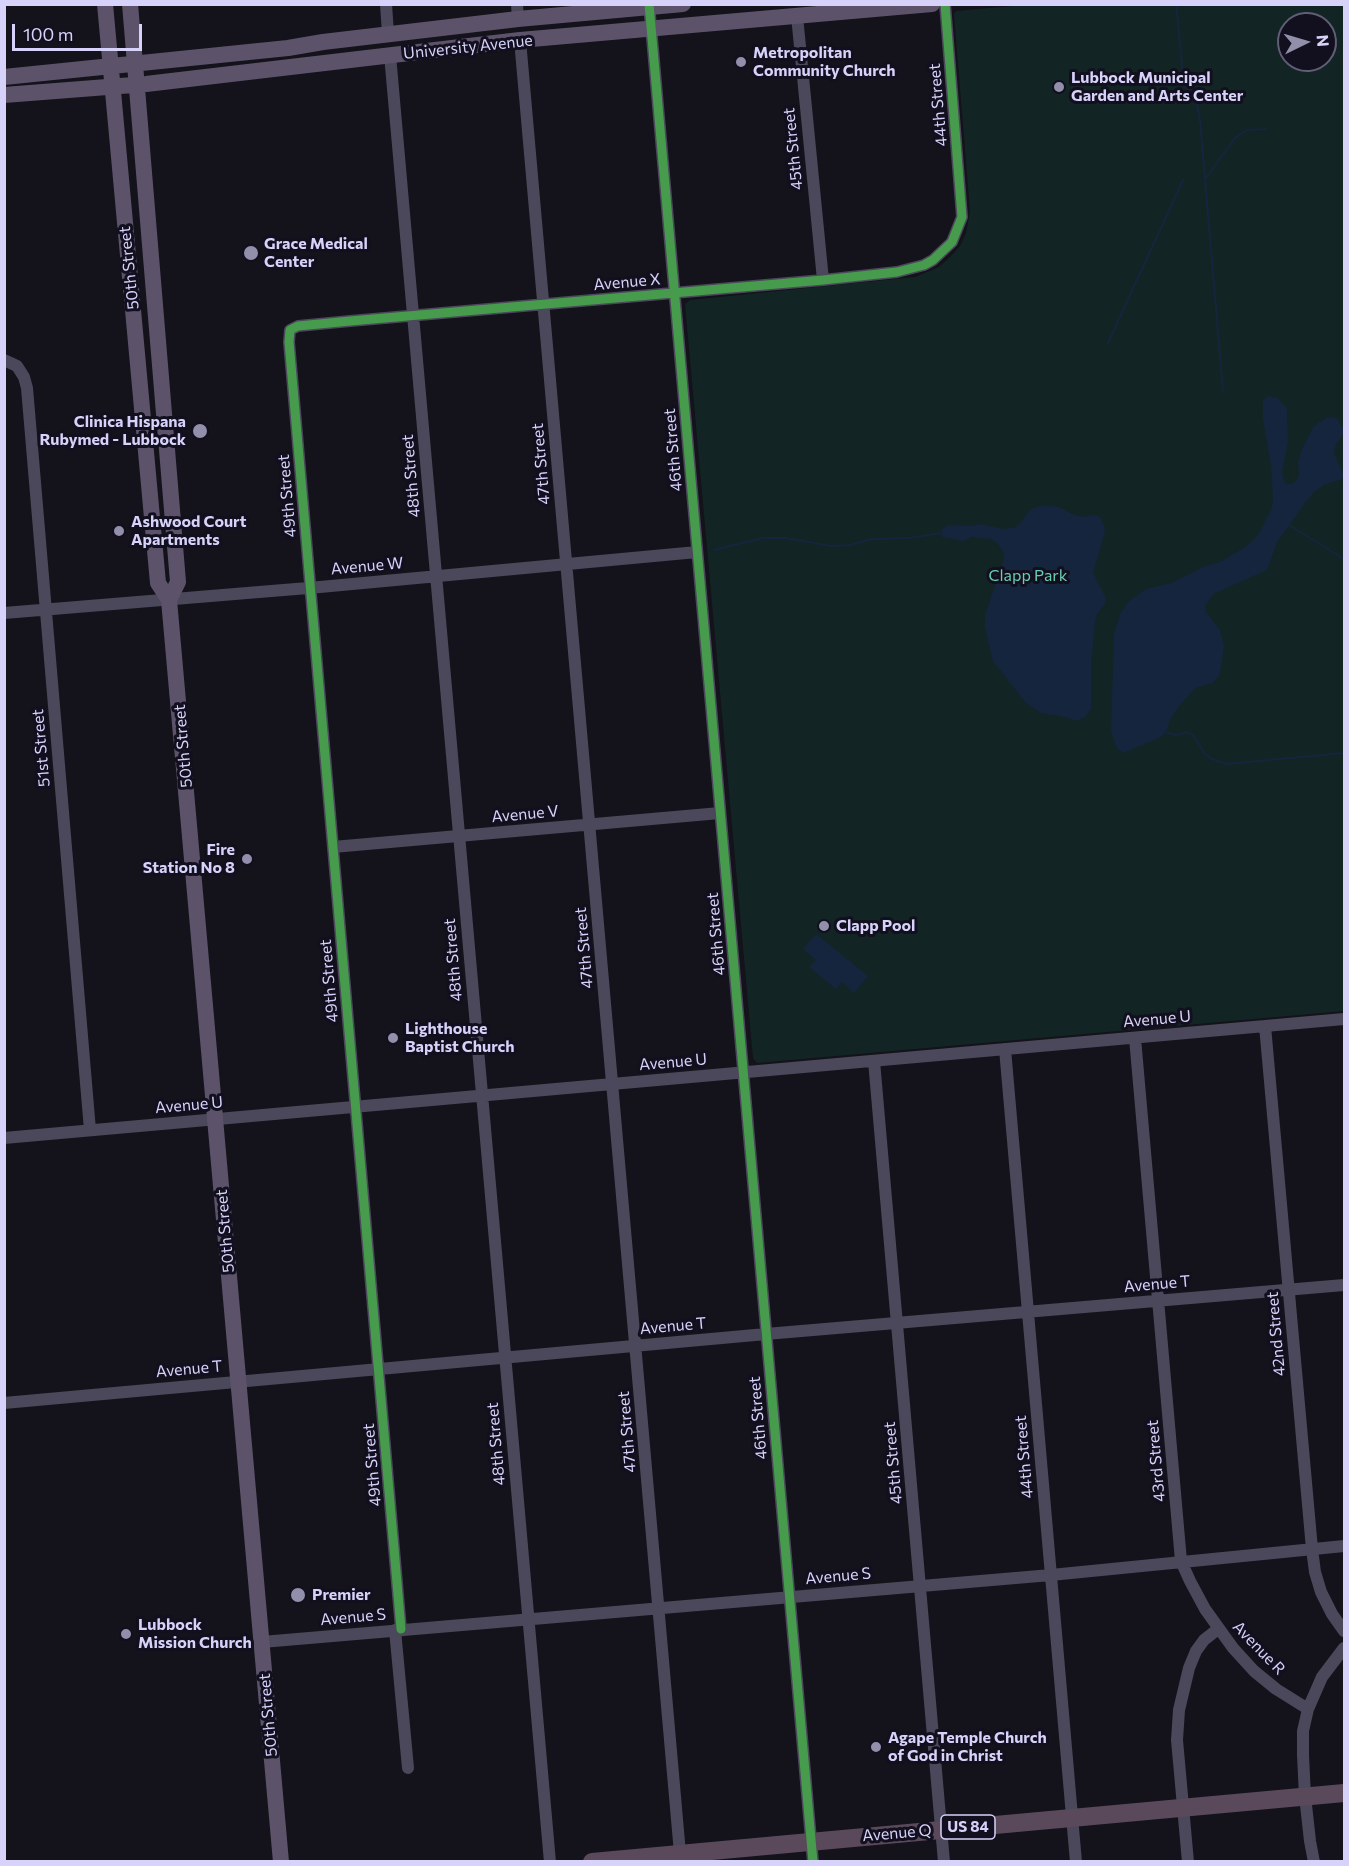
<!DOCTYPE html>
<style>
body{margin:0}
#map{position:relative;width:1349px;height:1866px;overflow:hidden;background:#14121a;font-family:Commissioner,sans-serif}
canvas{display:block}
.frame{position:absolute;inset:0;border:6px solid #d6d2f9;pointer-events:none}
.north{position:absolute;left:1277px;top:12px;width:60px;height:60px;box-sizing:border-box;background:#120f1e;border:2px solid #605d76;border-radius:50%;rotate:85deg;font-size:16px;font-weight:700;line-height:24px;text-align:center;color:#d6d2f9}
.north::after{content:'';display:block;margin:auto;width:21px;height:27px;background:#928fab;clip-path:polygon(50% 0,100% 100%,50% 72%,0 100%)}
.scale{position:absolute;left:12px;top:24px;width:130px;height:27px;box-sizing:border-box;border:3px solid #d6d2f9;border-top:0;padding-left:8px;font-size:18px;line-height:21px;white-space:nowrap;color:#d6d2f9;-webkit-text-stroke:4px #120f1e;paint-order:stroke}
</style>
<div id="map">
<canvas width="1349" height="1866"></canvas>
<div class="frame"></div>
<div class="north">N</div>
<div class="scale">100 m</div>
</div>
<script>
const ctx = document.querySelector('canvas').getContext('2d');
ctx.lineJoin = 'round';
function fillPath(path, color) { ctx.fillStyle = color; ctx.fill(path, 'evenodd'); }
const toPath = rows => new Path2D(rows.map(r => 'M' + r).join(''));
function trace(path, color, width, dash) { ctx.strokeStyle = color; ctx.lineWidth = width; ctx.lineCap = dash ? 'butt' : 'round'; ctx.setLineDash(dash || []); ctx.stroke(path); }
function label(font, color, halo, rows, align = 'center') {
  ctx.font = font + ' Commissioner,sans-serif'; ctx.lineWidth = 6; ctx.setLineDash([]); ctx.textBaseline = 'middle'; ctx.strokeStyle = halo; ctx.fillStyle = color; for (const [text, x, y, turn = 0] of rows) {
    ctx.save(); ctx.translate(x, y); ctx.rotate((+turn || 0) * Math.PI / 180); ctx.textAlign = isNaN(turn) ? turn : align; if (halo) ctx.strokeText(text, 0, 0); ctx.fillText(text, 0, 0); ctx.restore();
  }
}
fillPath(toPath([
 [1034,4,1344,5,1344,1011,757,1063,753,1058,685,304,690,300,915,277,939,267,950,257,960,246,966,233,970,211,954,14,956,11],
 [1289,24,1325,24,1325,60,1289,60]
]), '#132424');
fillPath(toPath([
 [1268,396,1277,398,1287,408,1288,442,1282,472,1284,481,1286,484,1291,484,1296,481,1299,476,1298,463,1302,449,1314,426,1326,418,1332,417,1336,418,1343,428,1343,434,1336,444,1334,453,1344,476,1340,480,1325,484,1314,492,1305,503,1277,542,1267,570,1215,593,1209,600,1205,606,1206,612,1220,630,1224,646,1221,667,1219,676,1212,683,1195,688,1188,696,1179,706,1170,720,1166,732,1159,738,1123,753,1116,747,1111,730,1114,634,1121,612,1129,601,1146,589,1171,583,1203,567,1220,562,1247,546,1258,535,1271,510,1273,499,1271,466,1263,419,1263,401],
 [1042,505,1059,507,1072,514,1082,517,1094,515,1099,516,1104,525,1105,532,1093,573,1105,596,1105,603,1096,616,1091,663,1091,709,1085,717,1076,721,1066,717,1041,713,1026,703,993,661,985,628,985,615,1003,562,1004,553,1000,546,992,539,972,537,963,541,942,537,941,530,948,525,971,526,981,524,1003,529,1017,527,1031,509],
 [816,934,868,976,854,993,842,982,836,989,809,967,816,960,803,949]
]), '#15253e');
trace(toPath([
 [1176,4,1183,76,1185,85,1197,105,1200,120,1223,391],
 [1205,179,1236,137,1247,130,1265,129],
 [1108,343,1183,180],
 [1289,525,1344,559],
 [714,550,763,538,786,538,831,546,850,545,872,539,909,538,941,533],
 [1166,732,1176,735,1188,732,1193,735,1205,754,1212,759,1227,764,1344,753]
]), '#15253e', 2);
trace(toPath([
 [386,4,388,34],
 [517,4,518,19],
 [649,4,813,1862],
 [797,16,823,280],
 [520,40,680,1853],
 [390,55,550,1862],
 [4,360,17,366,24,377,27,388,90,1130],
 [4,613,320,587,697,552],
 [333,847,720,813],
 [1265,1026,1312,1549,1315,1572,1321,1592,1332,1614,1344,1631],
 [1135,1038,1181,1561,1190,1581,1205,1609,1233,1648,1254,1671,1276,1689,1308,1709],
 [1005,1049,1076,1862],
 [874,1061,944,1862],
 [4,1138,1344,1019],
 [4,1403,766,1334,1344,1285],
 [401,1629,289,342,290,330,298,326,350,321,823,280,897,272,924,265,933,260,952,242,962,217,945,4],
 [395,1630,408,1768],
 [262,1642,1051,1575,1344,1546],
 [1188,1862,1177,1740,1179,1710,1189,1668,1196,1651,1204,1640,1218,1629],
 [1314,1862,1310,1841,1305,1796,1303,1755,1303,1731,1308,1709,1322,1677,1344,1648]
]), '#4a485a', 12);
trace(toPath([
 [105,4,158,583,169,600,281,1862],
 [130,4,178,582,169,600],
 [4,77,288,48,323,42,518,19,683,4],
 [4,95,146,84,520,40,932,4]
]), '#5c536a', 16);
trace(toPath([
 [592,1862,1344,1793]
]), '#59495b', 18);
trace(toPath([
 [649,4,813,1862],
 [401,1629,289,342,290,330,298,326,350,321,823,280,897,272,924,265,933,260,952,242,962,217,945,4]
]), '#469c4c', 9);
for (const [x, y, r, color] of [
 [741,62,6,"#928fab"],
 [1059,87,6,"#928fab"],
 [251,253,8,"#928fab"],
 [200,431,8,"#928fab"],
 [119,531,6,"#928fab"],
 [247,859,6,"#928fab"],
 [824,926,6,"#928fab"],
 [393,1038,6,"#928fab"],
 [298,1595,8,"#928fab"],
 [126,1634,6,"#928fab"],
 [876,1747,6,"#928fab"]
]) { const dot = new Path2D(); dot.arc(x, y, r, 0, 2 * Math.PI); ctx.fillStyle = color; ctx.fill(dot); trace(dot, '#120f1e', 2); }
for (const [x, y, w] of [
 [968,1827,54]
]) { const box = new Path2D(); box.roundRect(x - w / 2, y - 12, w, 24, 4.5); ctx.fillStyle = '#120f1e'; ctx.fill(box); trace(box, '#d6d2f9', 1.5); }
label('bold 15px', '#d6d2f9', null, [
 ["US 84",968,1827]
]);
label('16px', '#d6d2f9', '#120f1e', [
 ["University Avenue",468,47,-6],
 ["44th Street",938,105,-95],
 ["45th Street",793,149,-96],
 ["50th Street",129,268,-96],
 ["Avenue X",627,282,-5],
 ["46th Street",673,450,-95],
 ["47th Street",541,464,-95],
 ["48th Street",411,476,-95],
 ["49th Street",287,496,-95],
 ["Avenue W",367,566,-5],
 ["50th Street",183,746,-95],
 ["51st Street",41,748,-95],
 ["Avenue V",525,814,-5],
 ["46th Street",716,934,-95],
 ["47th Street",584,948,-95],
 ["48th Street",453,960,-95],
 ["49th Street",329,981,-95],
 ["Avenue U",1157,1019,-5],
 ["Avenue U",673,1062,-5],
 ["Avenue U",189,1105,-5],
 ["50th Street",225,1231,-95],
 ["Avenue T",1157,1284,-5],
 ["Avenue T",673,1326,-5],
 ["42nd Street",1276,1334,-95],
 ["Avenue T",189,1369,-5],
 ["46th Street",758,1418,-95],
 ["47th Street",627,1432,-95],
 ["48th Street",496,1444,-95],
 ["44th Street",1024,1457,-95],
 ["43rd Street",1156,1461,-95],
 ["45th Street",893,1463,-95],
 ["49th Street",372,1465,-95],
 ["Avenue S",838,1576,-5],
 ["Avenue S",353,1617,-5],
 ["Avenue R",1259,1648,46],
 ["50th Street",268,1715,-95],
 ["Avenue Q",897,1833,-5]
]);
label('bold 16px', '#d6d2f9', '#120f1e', [
 ["Metropolitan",753,53],
 ["Community Church",753,71],
 ["Lubbock Municipal",1071,78],
 ["Garden and Arts Center",1071,96],
 ["Grace Medical",264,244],
 ["Center",264,262],
 ["Clinica Hispana",186,422,"right"],
 ["Rubymed - Lubbock",186,440,"right"],
 ["Ashwood Court",131,522],
 ["Apartments",131,540],
 ["Fire",235,850,"right"],
 ["Station No 8",235,868,"right"],
 ["Clapp Pool",836,926],
 ["Lighthouse",405,1029],
 ["Baptist Church",405,1047],
 ["Premier",312,1595],
 ["Lubbock",138,1625],
 ["Mission Church",138,1643],
 ["Agape Temple Church",888,1738],
 ["of God in Christ",888,1756]
], 'left');
label('16px', '#68cfb5', '#120f1e', [
 ["Clapp Park",1028,576]
]);
</script>
